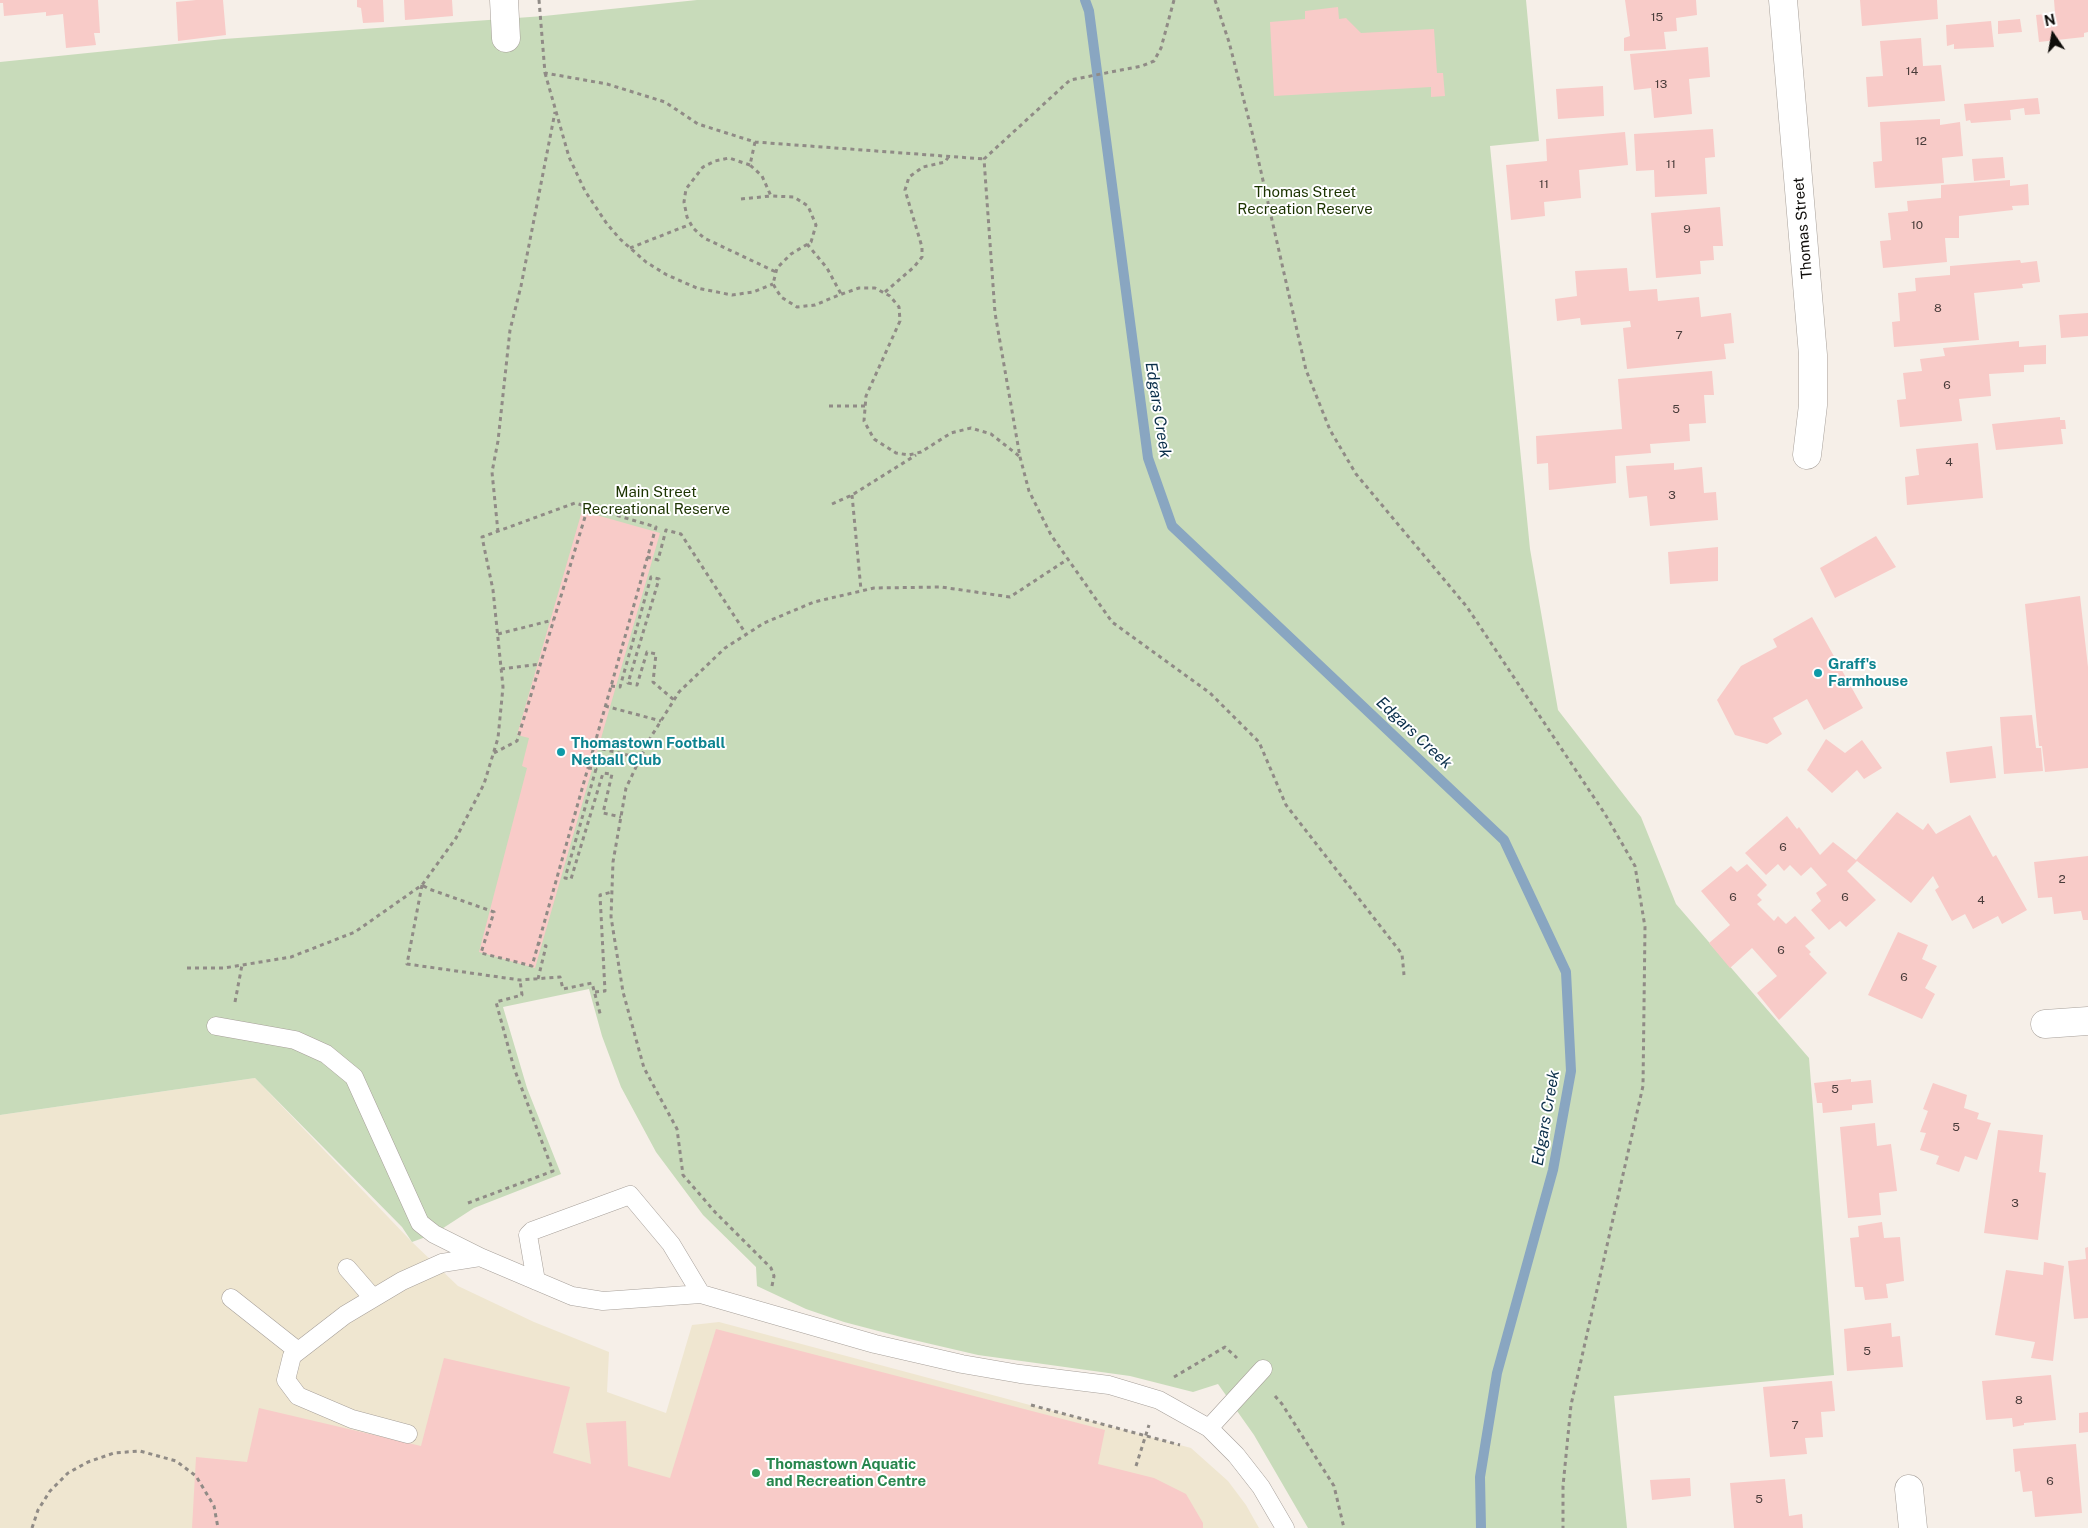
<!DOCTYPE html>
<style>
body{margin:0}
#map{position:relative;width:2088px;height:1528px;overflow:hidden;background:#f6efe8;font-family:"Public Sans",sans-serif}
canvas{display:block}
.north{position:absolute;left:2028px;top:10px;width:50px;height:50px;-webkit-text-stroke:4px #fff;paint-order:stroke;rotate:348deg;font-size:14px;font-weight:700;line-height:20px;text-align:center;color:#0f0d0a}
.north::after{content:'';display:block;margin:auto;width:18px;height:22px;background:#0f0d0a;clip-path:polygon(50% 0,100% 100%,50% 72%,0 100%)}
</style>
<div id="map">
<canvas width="2088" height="1528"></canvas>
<div class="north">N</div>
</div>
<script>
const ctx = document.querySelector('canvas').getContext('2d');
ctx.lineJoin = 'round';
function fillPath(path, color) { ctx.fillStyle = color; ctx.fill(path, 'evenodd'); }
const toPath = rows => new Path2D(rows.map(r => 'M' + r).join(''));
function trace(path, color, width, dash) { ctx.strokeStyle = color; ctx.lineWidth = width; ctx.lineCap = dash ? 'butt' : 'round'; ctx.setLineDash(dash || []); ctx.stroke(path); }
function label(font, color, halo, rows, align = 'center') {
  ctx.font = font + ' "Public Sans",sans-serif'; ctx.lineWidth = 4; ctx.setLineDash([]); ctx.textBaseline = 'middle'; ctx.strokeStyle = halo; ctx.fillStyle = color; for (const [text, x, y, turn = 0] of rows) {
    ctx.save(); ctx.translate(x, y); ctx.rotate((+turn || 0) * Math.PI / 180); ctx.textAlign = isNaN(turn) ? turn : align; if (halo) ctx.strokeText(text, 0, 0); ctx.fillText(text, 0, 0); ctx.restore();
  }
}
fillPath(toPath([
 [255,1078,412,1242,458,1286,534,1322,609,1352,607,1392,666,1413,692,1325,719,1322,1191,1448,1228,1481,1246,1505,1259,1528,0,1528,0,1115]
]), '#efe6d0');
fillPath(toPath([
 [697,0,1526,0,1539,141,1490,146,1530,549,1558,710,1641,817,1676,904,1809,1058,1834,1375,1614,1396,1627,1528,1308,1528,1254,1435,1218,1384,1193,1392,1130,1376,978,1355,905,1338,844,1322,806,1309,757,1286,756,1267,703,1215,656,1152,621,1087,602,1036,589,989,503,1007,527,1088,561,1174,474,1208,434,1234,412,1242,402,1227,255,1078,0,1115,0,62,224,39,544,16]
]), '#c8dbba');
trace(toPath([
 [1085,0,1089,11,1148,458,1172,526,1504,840,1566,972,1571,1071,1553,1170,1497,1373,1480,1477,1481,1528]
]), '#89a6c1', 10);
fillPath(toPath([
 [0,0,98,0,100,33,94,33,96,45,66,48,63,14,46,16,46,12,4,16,3,3,0,3],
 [196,0,223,0,226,35,178,41,176,2],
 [357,0,383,0,384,22,363,23,361,8,357,7],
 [404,0,452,0,453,16,405,20],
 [1625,0,1696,0,1697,15,1676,18,1677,31,1664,32,1666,49,1624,51,1624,38,1630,36],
 [1860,0,1937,0,1938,19,1862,26],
 [2054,0,2088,0,2088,32,2084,33,2084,37,2039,42,2036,15,2055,13],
 [1338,7,1339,19,1346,18,1361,33,1434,29,1437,73,1443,73,1445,96,1431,97,1431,87,1274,96,1270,22,1305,19,1305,11],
 [2020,19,2022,32,1998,34,1998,21],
 [1991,21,1994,47,1954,49,1954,44,1947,46,1946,25],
 [1921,38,1923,66,1941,65,1945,101,1868,107,1866,77,1883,76,1880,41],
 [1708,47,1710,77,1689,79,1692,114,1654,118,1651,88,1634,90,1630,54],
 [1603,86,1604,116,1558,119,1556,89],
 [2038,98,2040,114,2025,115,2024,108,2010,110,2011,120,1971,123,1970,120,1966,121,1964,104],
 [1940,119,1940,125,1960,122,1963,156,1942,158,1944,183,1875,188,1873,162,1882,161,1880,122],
 [1713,129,1715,157,1705,158,1707,194,1655,197,1654,170,1636,171,1634,134],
 [1625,132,1628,165,1579,170,1581,198,1544,202,1545,216,1511,220,1506,165,1547,161,1546,139],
 [2003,157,2005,178,1974,181,1972,159],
 [2010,180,2010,186,2028,184,2029,205,2012,206,2013,210,1959,216,1959,238,1945,238,1947,262,1883,268,1880,241,1891,240,1888,213,1908,211,1907,201,1941,198,1941,185],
 [1720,207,1723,246,1713,246,1714,260,1700,261,1701,274,1656,278,1651,213],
 [2020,260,2021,263,2037,261,2040,282,2022,284,2023,288,1974,293,1979,340,1894,347,1892,322,1900,321,1898,293,1916,291,1915,278,1950,275,1950,266],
 [1627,268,1629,291,1657,289,1658,301,1699,297,1701,317,1731,313,1734,343,1724,344,1726,359,1627,369,1623,328,1631,327,1630,321,1581,325,1580,318,1557,321,1555,299,1577,296,1575,271],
 [2088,313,2088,336,2061,338,2059,315],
 [2019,341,2019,347,2046,345,2046,364,2024,365,2024,372,1989,374,1991,396,1959,399,1962,421,1900,427,1897,400,1906,399,1903,373,1922,371,1920,359,1945,356,1943,348],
 [1712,371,1714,395,1704,395,1706,423,1689,424,1690,441,1650,444,1651,453,1615,456,1616,483,1549,490,1548,463,1537,464,1536,436,1622,429,1618,379],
 [2060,417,2060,420,2065,420,2066,429,2061,429,2063,444,1996,450,1992,424],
 [1978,443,1983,498,1907,505,1905,477,1919,475,1916,449],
 [1674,463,1674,470,1702,467,1704,493,1716,492,1718,520,1650,526,1647,496,1629,498,1626,466],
 [582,511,660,533,535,968,479,952,527,768,522,766,529,738,517,735],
 [1876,536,1896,567,1835,598,1820,568],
 [1718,547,1718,581,1670,584,1668,552],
 [2080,596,2088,667,2088,768,2045,772,2042,746,2039,746,2025,604],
 [1812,617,1863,708,1824,730,1807,699,1773,718,1782,734,1767,744,1735,735,1717,700,1741,666,1777,647,1773,639],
 [2032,715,2036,748,2041,748,2043,771,2004,774,2000,717],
 [1826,739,1845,753,1862,740,1882,768,1864,779,1857,770,1832,793,1807,770],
 [1992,746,1996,778,1950,783,1946,752],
 [1897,812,1923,830,1928,823,1936,834,1970,815,1993,857,1996,855,2027,910,2002,924,1998,916,1973,929,1965,914,1952,921,1935,890,1939,887,1933,876,1911,903,1857,861,1847,871,1876,900,1846,927,1840,921,1829,930,1811,910,1821,901,1816,893,1827,885,1811,867,1801,876,1790,865,1784,871,1778,864,1766,875,1745,853,1787,816,1797,829,1799,827,1820,855,1833,842,1856,860],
 [2088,856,2088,920,2083,920,2081,911,2054,914,2052,897,2038,898,2034,862],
 [1747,864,1767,885,1757,895,1762,900,1757,904,1774,921,1778,916,1786,924,1795,916,1815,938,1805,946,1811,952,1809,954,1827,973,1779,1020,1757,993,1777,976,1752,948,1730,968,1709,943,1730,925,1701,891,1731,866,1737,872],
 [1898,932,1928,945,1922,959,1937,966,1925,988,1935,994,1922,1019,1868,995],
 [1851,1079,1851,1082,1871,1080,1873,1103,1852,1105,1852,1110,1823,1113,1822,1103,1817,1103,1814,1083],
 [1933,1083,1967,1095,1964,1108,1979,1113,1977,1119,1991,1123,1977,1160,1965,1156,1959,1172,1936,1164,1939,1156,1920,1150,1926,1133,1920,1132,1928,1111,1923,1109],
 [1875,1123,1877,1146,1891,1144,1897,1191,1879,1193,1881,1215,1848,1218,1840,1127],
 [1998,1130,2043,1135,2039,1172,2046,1173,2038,1240,1984,1233],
 [1882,1222,1884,1238,1900,1237,1904,1281,1886,1284,1888,1298,1865,1300,1863,1287,1855,1287,1850,1238,1859,1237,1858,1226],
 [2088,1247,2088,1318,2074,1319,2068,1261,2086,1259,2085,1248],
 [2044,1262,2064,1266,2053,1361,2031,1358,2035,1342,1995,1335,2006,1270,2043,1275],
 [1891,1323,1892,1337,1900,1336,1903,1367,1847,1371,1844,1329],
 [716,1329,1105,1430,1098,1464,1154,1478,1186,1494,1203,1523,1203,1528,192,1528,196,1457,247,1462,259,1408,421,1446,444,1358,570,1387,553,1453,591,1464,586,1423,626,1421,628,1466,670,1478],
 [2051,1375,2056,1420,2024,1423,2024,1425,2013,1427,2012,1418,1986,1420,1982,1381],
 [1832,1381,1835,1411,1821,1412,1823,1437,1805,1438,1807,1454,1770,1457,1763,1387],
 [2088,1412,2088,1432,2079,1433,2079,1413],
 [2076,1444,2082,1513,2035,1517,2032,1491,2023,1492,2020,1471,2015,1472,2013,1449],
 [1690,1478,1691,1496,1652,1500,1650,1480],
 [1785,1479,1789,1516,1802,1514,1803,1528,1734,1528,1730,1483]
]), '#f8cbc8');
const lane = toPath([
 [216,1026,295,1040,326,1054,354,1077,420,1223,434,1234,480,1257],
 [347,1268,373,1298],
 [536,1281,528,1235,532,1231,630,1195,671,1244,701,1294],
 [231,1298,298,1351],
 [1209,1428,1263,1369],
 [408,1434,352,1419,298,1396,286,1380,292,1356,345,1315,402,1281,442,1263,480,1257,572,1296,603,1301,701,1294,875,1344,962,1364,1020,1374,1109,1385,1159,1400,1209,1428,1236,1455,1261,1487,1285,1528]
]);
const street = toPath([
 [504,0,506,38],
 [1783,0,1813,355,1813,405,1807,455],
 [2045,1024,2088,1021],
 [1909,1489,1913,1528]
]);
trace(lane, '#a7a09a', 19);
trace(street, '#a7a09a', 29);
trace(toPath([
 [539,0,545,73,607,84,665,102,698,124,755,142,984,159],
 [1174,0,1161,48,1154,61,1142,66,1070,80,984,159,995,313,1020,457,1029,491,1051,535,1112,622,1210,693,1259,742,1286,805,1402,954,1404,975],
 [1215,0,1229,42,1252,132,1306,370,1330,430,1356,474,1467,607,1605,814,1635,866,1645,927,1643,1086,1571,1405,1563,1486,1563,1528],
 [545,73,569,157,585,191,607,224,620,239,646,262,667,275,697,288,732,295,753,292,773,284],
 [755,142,750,165,762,176,771,196,794,197,808,206,816,225,811,242,791,254,777,268,773,284,781,297,797,307,815,305,839,295,859,288,875,288,890,296,899,307,900,321,866,396,864,421,874,439,896,453,909,455,921,452,951,433,971,428,991,434,1019,456],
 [750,165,729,158,715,161,703,167,686,189,684,202,687,217,693,228,704,238,776,272],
 [741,199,771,196],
 [807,244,827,268,841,294],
 [630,248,691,224],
 [885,292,914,267,922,257,922,247,905,190,909,177,923,167,945,162,949,156],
 [829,406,866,406],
 [852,495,861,590],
 [832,504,852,495,916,455],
 [498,532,492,472,498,441,510,330,521,286,555,112],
 [647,557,658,560,666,530,681,534,746,634],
 [498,634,553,620],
 [501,669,541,664],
 [611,686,620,687,651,577,659,579,628,683,637,685,647,652,656,654,653,682,674,700],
 [605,706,661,721],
 [594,747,640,758],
 [494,753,517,741,588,507],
 [588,768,596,769,565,878,571,879,603,773,612,774,603,813,621,817],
 [422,885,407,964,520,980,560,977,563,989,592,983,601,1017],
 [187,968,224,968,291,957,355,932,422,885,456,838,484,784,498,738,503,687,493,590,482,537,575,503,656,527,532,966,481,953,494,912,429,889,422,885],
 [538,979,546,946,538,943],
 [595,992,605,991,600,895,612,892],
 [235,1002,242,965],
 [468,1203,553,1171,514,1068,496,1002,522,995,520,980],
 [772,1286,774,1276,771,1268,715,1212,683,1175,677,1129,644,1068,623,992,611,917,613,862,626,788,649,740,679,692,725,648,764,623,814,602,874,588,941,587,1010,597,1068,559],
 [1174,1377,1225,1347,1237,1358],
 [1275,1396,1282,1404,1334,1486,1344,1528],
 [1031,1405,1180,1445],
 [1136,1466,1149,1425],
 [32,1528,38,1510,50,1491,68,1473,88,1462,114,1453,140,1451,176,1461,196,1476,214,1506,218,1528]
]), '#908b86', 3, [4, 4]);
trace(lane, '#fff', 18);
trace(street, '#fff', 28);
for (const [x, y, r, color] of [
 [1818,673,5,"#0f9aa8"],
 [561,752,5,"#0f9aa8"],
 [756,1473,5,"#2e9e5b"]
]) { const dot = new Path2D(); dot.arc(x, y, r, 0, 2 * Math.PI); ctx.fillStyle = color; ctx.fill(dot); trace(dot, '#fff', 2); }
label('12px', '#493c3a', null, [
 ["15",1657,17],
 ["14",1912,71],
 ["13",1661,84],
 ["12",1921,141],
 ["11",1671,164],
 ["11",1544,184],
 ["10",1917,225],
 ["9",1687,229],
 ["8",1938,308],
 ["7",1679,335],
 ["6",1947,385],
 ["5",1676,409],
 ["4",1949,462],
 ["3",1672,495],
 ["6",1783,847],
 ["2",2062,879],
 ["6",1733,897],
 ["6",1845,897],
 ["4",1981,900],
 ["6",1781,950],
 ["6",1904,977],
 ["5",1835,1089],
 ["5",1956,1127],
 ["3",2015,1203],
 ["5",1867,1351],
 ["8",2019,1400],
 ["7",1795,1425],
 ["6",2050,1481],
 ["5",1759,1499]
]);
label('15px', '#1c3401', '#fff', [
 ["Thomas Street",1305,192],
 ["Recreation Reserve",1305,209],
 ["Main Street",656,492],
 ["Recreational Reserve",656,509]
]);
label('15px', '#0f0d0a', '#fff', [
 ["Thomas Street",1803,228,-95]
]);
label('bold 15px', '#0d838f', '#fff', [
 ["Graff's",1828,664],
 ["Farmhouse",1828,681],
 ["Thomastown Football",571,743],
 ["Netball Club",571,760]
], 'left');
label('bold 15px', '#27864d', '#fff', [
 ["Thomastown Aquatic",766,1464],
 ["and Recreation Centre",766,1481]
], 'left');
label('italic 16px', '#0a2e4a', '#fff', [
 ["Edgars Creek",1158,410,81],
 ["Edgars Creek",1414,733,43],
 ["Edgars Creek",1546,1118,-80]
]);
</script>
